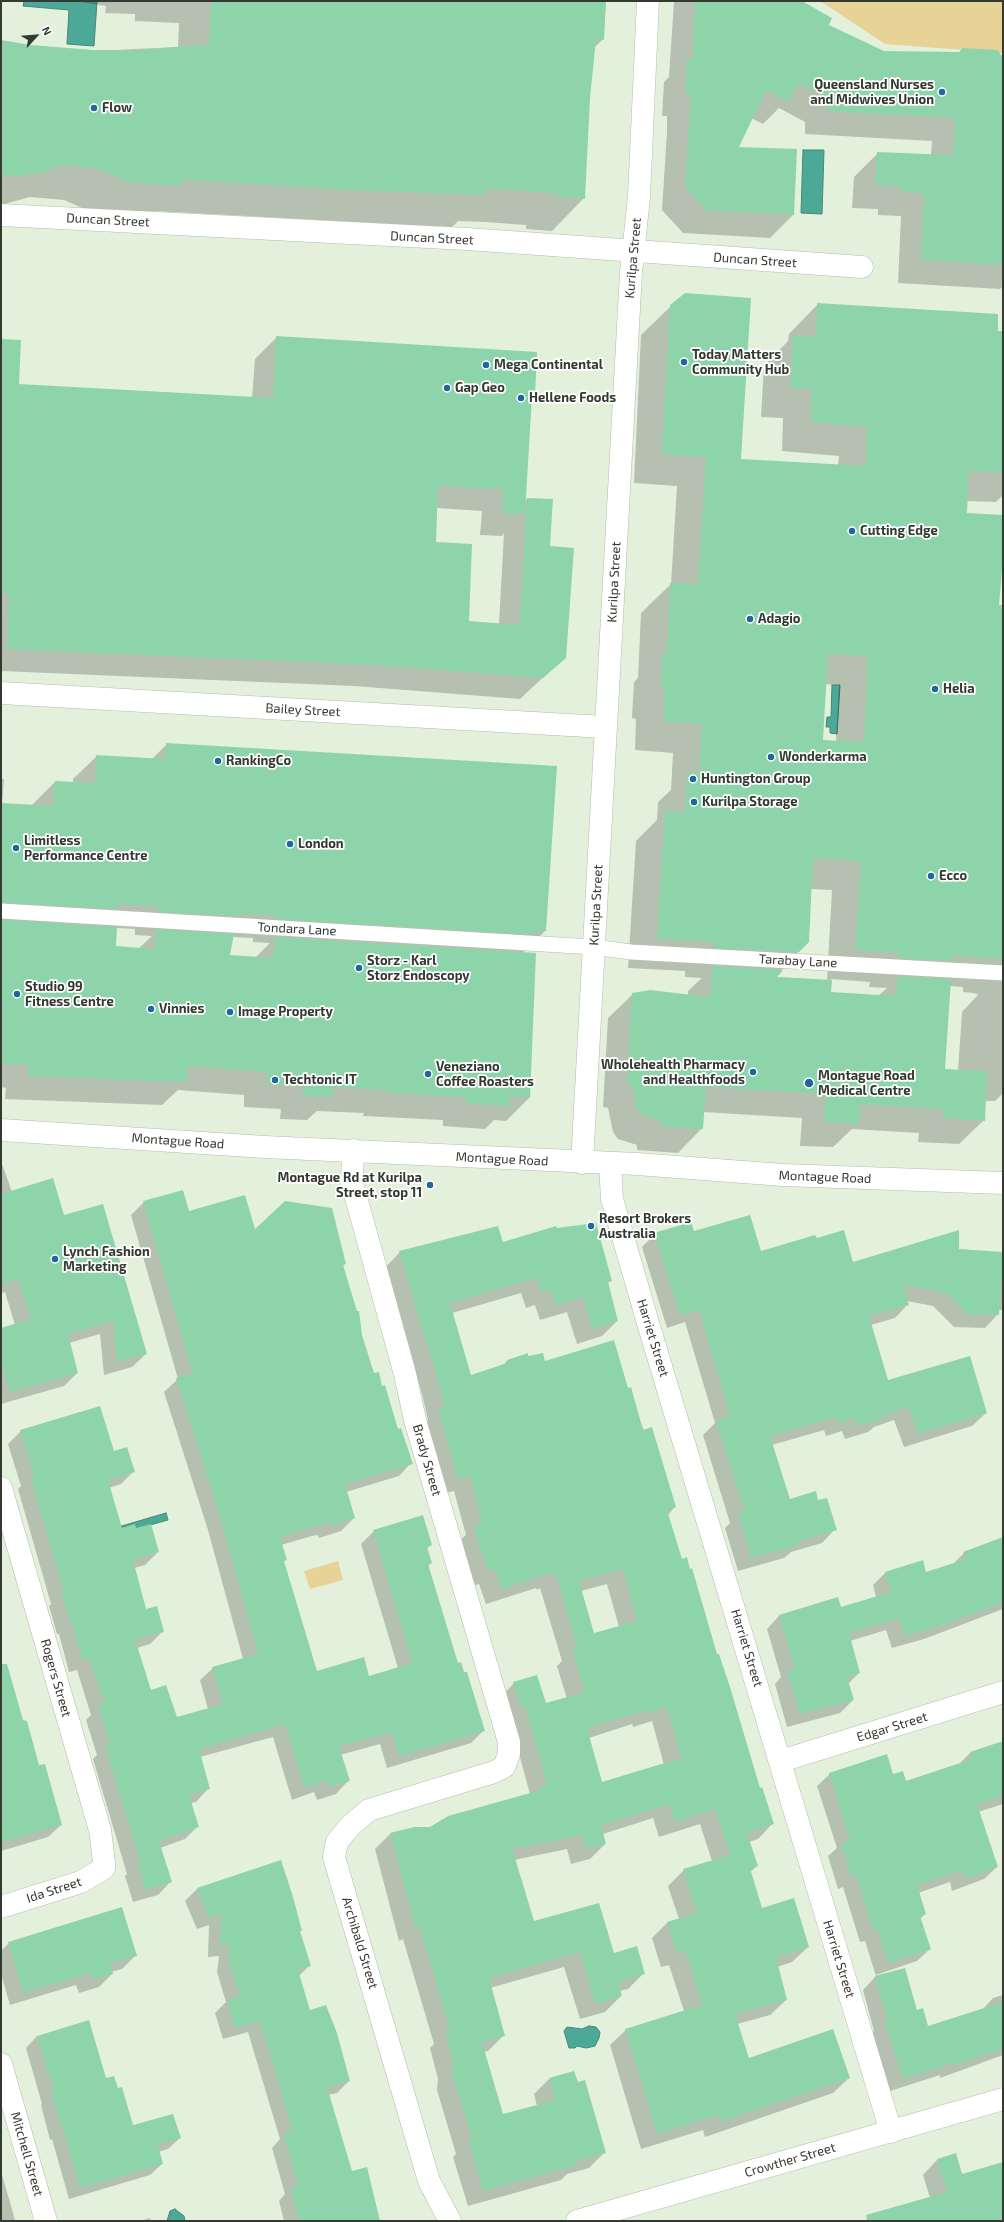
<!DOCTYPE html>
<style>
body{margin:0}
#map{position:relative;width:1004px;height:2222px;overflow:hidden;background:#e3f1dc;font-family:"Exo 2",sans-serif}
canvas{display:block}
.frame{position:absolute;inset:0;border:2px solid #343931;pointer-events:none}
.north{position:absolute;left:16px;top:16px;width:40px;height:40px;-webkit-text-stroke:3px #fff;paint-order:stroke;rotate:64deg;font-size:11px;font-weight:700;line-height:16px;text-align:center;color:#343931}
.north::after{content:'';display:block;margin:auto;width:14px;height:18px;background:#343931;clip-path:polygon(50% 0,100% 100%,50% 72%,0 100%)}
</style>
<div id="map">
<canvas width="1004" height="2222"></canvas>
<div class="frame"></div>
<div class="north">N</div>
</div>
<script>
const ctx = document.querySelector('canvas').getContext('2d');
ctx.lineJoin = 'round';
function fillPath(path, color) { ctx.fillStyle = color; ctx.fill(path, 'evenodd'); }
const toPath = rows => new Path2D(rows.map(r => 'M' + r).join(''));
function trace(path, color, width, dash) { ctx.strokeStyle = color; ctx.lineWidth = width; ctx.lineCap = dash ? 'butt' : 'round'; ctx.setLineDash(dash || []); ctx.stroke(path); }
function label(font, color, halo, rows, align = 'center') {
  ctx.font = font + ' "Exo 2",sans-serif'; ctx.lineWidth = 3.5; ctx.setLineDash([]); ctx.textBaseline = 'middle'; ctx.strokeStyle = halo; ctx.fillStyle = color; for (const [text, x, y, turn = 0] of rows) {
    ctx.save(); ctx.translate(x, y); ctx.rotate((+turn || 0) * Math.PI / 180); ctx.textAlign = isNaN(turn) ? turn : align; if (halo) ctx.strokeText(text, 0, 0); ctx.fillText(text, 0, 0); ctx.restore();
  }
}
fillPath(toPath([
 [820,1,1003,1,1003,53,885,44],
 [338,1561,343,1580,310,1589,304,1571]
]), '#e7d396');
const water = toPath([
 [24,1,97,1,94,46,67,44,69,10,23,6,24,1],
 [803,150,824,150,822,214,801,213,803,150],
 [832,685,840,685,837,734,830,733,830,727,826,727,827,717,831,717,832,685],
 [166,1513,168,1520,110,1536,108,1530,166,1513],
 [589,2026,596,2027,600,2032,599,2038,595,2046,586,2048,577,2046,575,2048,569,2048,564,2031,567,2027,582,2029,589,2026],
 [175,2209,184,2216,185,2221,167,2221,170,2211,175,2209]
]);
fillPath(water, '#4ca998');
trace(water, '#458779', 1);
fillPath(toPath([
 [75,1,606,1,603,39,594,48,589,98,584,198,552,231,526,229,526,225,485,222,458,221,452,227,427,226,155,211,148,218,96,214,64,200,30,197,1,205,1,41,31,46,93,51,178,47,179,23,135,21,135,14,105,13,106,6],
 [674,1,800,1,828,25,884,52,1003,57,1003,286,1000,289,898,283,901,216,878,215,878,209,852,208,854,177,878,153,931,155,932,141,805,134,805,122,779,108,763,124,751,118,737,148,793,215,770,238,683,233,662,210,667,132,667,116,662,116,664,82,669,77],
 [818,304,1003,332,1003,495,996,502,967,501,966,514,1003,516,1003,568,1001,570,998,606,1003,606,1003,1093,995,1101,985,1101,984,1120,959,1144,918,1142,919,1133,852,1129,833,1147,800,1146,802,1118,703,1112,702,1128,678,1153,637,1150,637,1145,618,1139,613,1132,608,1108,603,1107,608,1018,633,994,688,995,688,991,702,978,685,977,685,971,628,968,636,841,657,820,658,802,671,790,673,753,635,750,636,719,632,718,634,682,638,678,641,613,671,584,677,486,634,483,641,335,671,306,740,460,838,465,839,456,782,451,783,418,761,417,764,366,788,341,789,334],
 [825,684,839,685,836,741,822,741],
 [811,889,832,890,827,980,775,977,798,952],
 [831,979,870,982,869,987,887,988,878,996,830,993],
 [949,986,963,987,963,992,974,993,978,995,962,1012,958,1070,944,1070],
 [277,337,534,395,531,399,525,501,527,499,549,547,565,657,520,699,354,686,1,671,1,340,18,385,252,398,255,359],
 [436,508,482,511,480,535,502,536,504,533,499,624,468,622,435,543],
 [167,744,545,931,523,953,529,1098,506,1121,494,1120,485,1129,443,1126,443,1120,363,1116,364,1113,317,1111,307,1120,280,1119,281,1109,244,1107,244,1095,178,1090,162,1105,5,1099,6,1088,1,1087,1,779,4,779,2,804,32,805,55,782,73,783,73,779,97,756,152,759],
 [116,928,135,929,135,935,152,936,138,949,115,947],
 [232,937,253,938,253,942,270,943,255,958,229,956],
 [1,1161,12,1192,64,1216,146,1354,132,1367,104,1375,100,1334,69,1343,77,1373,64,1386,1,1404,1,1329,15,1325,5,1292,1,1293],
 [144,1202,254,1231,345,1264,342,1267,373,1375,382,1387,411,1463,399,1476,346,1492,354,1518,341,1531,319,1538,318,1535,312,1536,281,1545,286,1559,283,1562,316,1672,368,1677,398,1668,361,1544,374,1531,431,1545,426,1549,431,1563,428,1566,457,1664,484,1730,471,1743,387,1768,380,1744,340,1755,348,1781,336,1794,317,1800,314,1792,292,1800,273,1737,200,1757,208,1789,196,1802,191,1803,197,1827,185,1839,160,1848,170,1882,158,1895,133,1902,125,1876,127,1874,93,1759,97,1755,86,1720,91,1715,77,1670,69,1672,59,1634,57,1634,49,1606,51,1604,18,1489,21,1486,8,1444,21,1431,113,1452,133,1472,121,1484,109,1488,121,1529,135,1529,158,1552,145,1565,134,1568,146,1610,163,1631,150,1644,137,1648,151,1691,176,1718,208,1709,200,1680,213,1668,243,1659,208,1530,164,1392,178,1379,131,1215],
 [694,1233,760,1252,853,1263,958,1249,1003,1253,1003,1310,998,1310,998,1314,985,1328,954,1327,933,1306,907,1301,908,1304,895,1318,871,1325,888,1382,986,1413,972,1426,904,1447,894,1420,874,1427,868,1432,845,1439,842,1431,826,1436,824,1430,772,1445,789,1500,818,1502,835,1529,822,1543,791,1552,784,1558,738,1571,725,1528,730,1523,703,1435,715,1423,685,1322,667,1328,642,1247,655,1234],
 [503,1243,611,1280,607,1284,617,1321,602,1336,577,1344,567,1312,540,1320,535,1305,526,1308,521,1293,452,1313,470,1376,502,1366,507,1361,528,1358,627,1389,675,1507,668,1515,681,1560,716,1656,759,1789,773,1823,758,1839,749,1842,757,1866,750,1872,761,1909,808,1947,792,1962,777,1967,786,2000,770,2015,737,2024,748,2060,849,2078,833,2093,705,2137,703,2130,641,2149,610,2045,626,2030,684,2011,669,1965,661,1967,652,1938,668,1922,679,1919,668,1886,684,1870,712,1861,700,1824,659,1837,653,1818,603,1834,605,1844,590,1859,571,1864,567,1849,514,1860,534,1922,614,1954,644,1973,628,1989,619,1991,621,1996,605,2012,580,2019,564,1967,490,1988,504,2035,488,2051,484,2052,503,2116,537,2106,534,2094,549,2079,605,2152,589,2168,567,2174,561,2180,468,2206,453,2157,456,2154,437,2090,438,2079,430,2048,434,2044,403,1939,399,1941,375,1849,390,1834,414,1828,430,1828,530,1794,510,1721,499,1699,514,1683,546,1704,567,1699,557,1666,562,1661,540,1588,537,1590,536,1588,486,1604,479,1584,473,1586,458,1542,466,1535,454,1491,442,1494,423,1425,428,1420,422,1394,385,1268,400,1252],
 [607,1584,619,1627,593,1634,581,1591],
 [652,1721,664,1765,602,1784,589,1738,632,1724,633,1727],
 [1003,1538,1003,1609,924,1639,892,1648,886,1630,850,1641,859,1673,848,1684,853,1700,840,1713,787,1727,775,1684,781,1677,767,1629,779,1616,837,1599,840,1608,876,1597,873,1585,885,1573,926,1573,953,1564,964,1553],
 [1,1665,61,1825,48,1837,1,1851],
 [1003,1742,1003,1804,978,1812,997,1867,984,1879,952,1891,950,1882,918,1893,925,1914,920,1919,930,1949,917,1961,876,1975,916,2011,928,2028,982,2010,993,1998,1003,1995,1003,2055,940,2078,940,2075,890,2091,872,2034,874,2031,863,1990,876,1976,865,1941,860,1942,843,1887,838,1889,828,1856,837,1848,817,1786,830,1774,892,1775,905,1782,959,1764,970,1753],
 [197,1889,299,1932,309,1966,299,1976,309,2011,349,2081,337,2093,328,2095,351,2172,380,2221,284,2221,279,2201,285,2194,272,2148,280,2139,248,2032,223,2039,215,2013,226,2002,217,1972,219,1956,208,1957,209,1925,197,1929,185,1901],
 [9,1943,136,1955,122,1969,111,1972,112,1974,99,1987,79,1993,76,1985,10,2005,1,1974,1,1951],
 [37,2036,105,2079,132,2127,180,2138,168,2149,158,2152,162,2164,150,2175,69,2199,52,2139,50,2140,41,2105,42,2104,26,2048],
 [955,2155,962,2175,1003,2163,1003,2221,883,2221,930,2198,923,2175,937,2160],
 [1,2171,15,2220,14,2221,1,2221],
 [150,2218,151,2221,140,2221]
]), '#0003');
fillPath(toPath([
 [211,1,606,1,604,40,596,39,590,98,585,199,557,197,557,194,517,190,485,189,485,195,460,194,348,190,181,179,181,186,129,182,96,168,63,165,42,172,20,176,1,175,1,40,31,45,93,50,141,50,209,44],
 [695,1,802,1,832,18,829,25,884,51,959,52,963,48,998,50,1003,58,1003,265,921,260,924,193,901,192,901,186,875,185,877,152,953,155,955,118,828,111,828,98,799,83,788,101,766,90,739,147,797,149,794,215,706,210,685,186,690,108,690,93,685,93,687,58,692,60],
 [685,293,751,298,741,459,866,466,867,427,811,422,812,389,790,388,793,335,816,336,817,303,998,314,998,331,1003,331,1003,472,969,471,967,513,1003,515,1003,560,999,605,1003,605,1003,959,952,956,952,961,898,958,898,953,855,950,861,861,813,858,809,942,799,952,714,948,714,942,657,939,665,811,685,812,687,772,699,773,702,724,664,721,665,690,661,689,663,652,667,652,670,583,698,584,706,457,662,454,670,305],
 [828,654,868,656,864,742,823,740],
 [276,336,537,352,535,396,532,396,525,514,502,513,503,489,438,486,436,542,472,544,469,621,520,625,527,498,553,499,550,546,574,548,566,658,543,678,376,665,7,649,9,594,1,593,1,339,21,340,19,384,273,398],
 [166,743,557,766,546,931,537,931,537,935,276,919,276,915,238,914,237,916,157,912,158,906,118,904,118,909,1,902,1,803,53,806,55,781,95,783,96,755,166,759],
 [1,920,117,927,116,946,155,949,156,929,234,934,230,955,273,958,275,937,536,953,530,1098,510,1096,509,1106,466,1103,466,1097,386,1093,386,1090,333,1087,332,1097,303,1096,303,1086,267,1084,267,1072,188,1066,187,1082,28,1076,29,1065,1,1063],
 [712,966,783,970,777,977,832,980,831,992,896,996,897,976,951,979,945,1069,987,1071,985,1121,942,1118,943,1109,860,1104,858,1124,824,1122,826,1094,706,1087,703,1129,661,1126,661,1121,643,1115,636,1107,632,1084,627,1084,632,993,650,990,710,997],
 [53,1178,64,1215,103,1204,147,1354,117,1362,113,1321,68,1334,78,1373,10,1392,1,1361,1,1328,31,1319,18,1279,1,1284,1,1194],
 [183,1190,189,1211,245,1195,255,1229,285,1201,332,1208,346,1264,343,1265,357,1311,359,1311,362,1335,374,1373,379,1372,382,1386,385,1385,398,1429,401,1428,413,1464,345,1484,355,1518,332,1526,331,1523,326,1523,280,1537,287,1560,284,1561,317,1671,364,1657,369,1676,412,1663,373,1530,423,1515,432,1545,427,1547,432,1563,428,1564,458,1663,461,1662,464,1672,467,1672,485,1731,399,1756,392,1732,339,1746,350,1781,329,1787,327,1780,305,1788,285,1724,199,1749,210,1789,189,1795,199,1827,159,1841,172,1882,145,1890,138,1862,140,1861,105,1746,110,1744,98,1706,105,1704,89,1658,82,1660,72,1622,70,1622,61,1592,64,1592,30,1476,34,1475,20,1430,100,1406,114,1451,127,1447,135,1472,108,1480,122,1528,135,1524,136,1528,151,1524,159,1552,133,1560,146,1609,157,1606,164,1632,135,1639,151,1690,166,1685,177,1717,223,1704,212,1667,258,1654,220,1517,176,1378,193,1374,143,1201],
 [750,1215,761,1251,815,1235,817,1238,844,1230,853,1262,959,1230,959,1249,1003,1252,999,1315,967,1314,946,1293,903,1285,909,1305,869,1316,888,1380,970,1356,987,1413,918,1434,908,1407,882,1416,883,1419,858,1426,856,1418,839,1423,837,1417,770,1436,790,1499,816,1491,818,1500,827,1498,837,1530,798,1541,799,1545,751,1558,738,1514,745,1512,716,1421,730,1416,699,1310,680,1315,654,1233,691,1222,694,1231],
 [596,1223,612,1281,608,1282,618,1321,592,1329,583,1297,555,1305,551,1290,541,1293,536,1278,450,1303,471,1375,507,1363,507,1360,528,1353,528,1356,543,1353,545,1361,614,1340,628,1388,631,1387,643,1430,652,1427,676,1507,667,1510,682,1559,687,1557,690,1569,692,1568,717,1654,719,1654,730,1687,760,1788,762,1787,774,1824,747,1833,758,1866,750,1868,762,1908,794,1898,809,1947,776,1957,787,2000,735,2014,749,2058,833,2029,850,2078,720,2122,718,2115,657,2134,625,2029,702,2005,685,1950,676,1953,667,1922,697,1913,683,1869,730,1855,715,1809,675,1822,669,1804,601,1825,606,1844,586,1849,582,1834,555,1841,512,1848,534,1921,599,1903,614,1953,637,1946,645,1974,618,1982,622,1996,595,2004,580,1952,489,1978,505,2036,482,2042,503,2114,555,2100,549,2078,574,2071,578,2082,585,2080,606,2153,576,2161,577,2165,483,2191,468,2140,472,2139,452,2074,453,2063,445,2032,450,2030,419,1925,415,1926,390,1833,414,1827,430,1827,448,1816,541,1790,540,1786,547,1785,525,1706,521,1707,513,1682,537,1675,546,1703,585,1692,572,1650,577,1648,556,1574,552,1575,551,1573,501,1589,495,1569,488,1571,473,1526,482,1523,470,1476,458,1479,438,1408,444,1407,437,1378,399,1251,498,1226,503,1242,556,1226,557,1228],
 [623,1569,637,1621,594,1633,579,1581],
 [667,1707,681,1758,602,1782,587,1728,647,1710,648,1713],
 [1003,1537,1003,1602,937,1627,904,1636,899,1618,849,1633,860,1673,847,1677,854,1700,800,1714,787,1671,795,1668,779,1615,838,1597,841,1607,891,1592,885,1572,923,1560,926,1572,966,1559,963,1552],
 [1,1664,7,1664,23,1720,27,1721,39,1765,45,1764,62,1825,1,1842],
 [1003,1741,1003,1796,977,1804,998,1867,965,1879,962,1870,917,1885,926,1914,920,1916,931,1949,888,1963,877,1929,873,1930,856,1875,851,1877,841,1843,850,1840,829,1773,887,1754,893,1774,903,1771,906,1781,972,1759,970,1752],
 [281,1860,293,1897,302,1931,300,1931,311,1966,298,1970,310,2010,326,2005,337,2033,350,2081,327,2087,352,2171,367,2167,380,2221,300,2221,290,2188,298,2186,284,2135,287,2134,286,2131,292,2129,260,2021,235,2028,227,2000,240,1996,228,1959,230,1944,220,1946,221,1914,209,1918,197,1888],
 [122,1907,137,1956,110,1963,113,1974,92,1980,90,1973,23,1993,8,1942],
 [905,1968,917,2010,923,2008,928,2026,1003,2002,1003,2049,953,2065,953,2063,903,2079,884,2020,887,2019,875,1976],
 [89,2020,106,2078,114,2076,118,2088,122,2087,133,2125,173,2114,181,2138,158,2145,163,2164,80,2188,63,2128,62,2129,51,2093,54,2092,37,2036],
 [956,2153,962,2174,1003,2162,1003,2221,867,2221,866,2215,947,2192,937,2159]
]), '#8ed4ab');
const service = toPath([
 [1,911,593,947,631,952,1003,973]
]);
const minor = toPath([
 [1,215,467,239,862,267],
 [1,693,605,727],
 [353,1150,352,1183,405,1374,415,1420,509,1742,509,1754,504,1767,494,1772,369,1810,350,1826,337,1842,334,1857,429,2181,450,2221],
 [582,1163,631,272,639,197,648,1],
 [610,1164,612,1199,648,1323,891,2132],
 [1,1488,100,1830,104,1862,104,1868,81,1882,1,1907],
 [781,1761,1003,1692],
 [1,2064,46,2221],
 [577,2221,1003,2099]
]);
const tertiary = toPath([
 [1,1130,265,1147,637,1164,783,1175,1003,1183]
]);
trace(service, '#b1beab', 16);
trace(minor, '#b1beab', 23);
trace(tertiary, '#b1beab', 23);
trace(service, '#fff', 15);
trace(minor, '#fff', 22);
trace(tertiary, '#fff', 22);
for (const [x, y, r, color] of [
 [942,92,4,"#20679b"],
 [94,108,4,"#20679b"],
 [684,362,4,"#20679b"],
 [486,365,4,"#20679b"],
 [447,388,4,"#20679b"],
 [521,398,4,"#20679b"],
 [852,531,4,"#20679b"],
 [750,619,4,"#20679b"],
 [935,689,4,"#20679b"],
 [771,757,4,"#20679b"],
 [218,761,4,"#20679b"],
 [693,779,4,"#20679b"],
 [694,802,4,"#20679b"],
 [290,844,4,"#20679b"],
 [16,848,4,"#20679b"],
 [931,876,4,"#20679b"],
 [359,968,4,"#20679b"],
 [17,994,4,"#20679b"],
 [151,1009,4,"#20679b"],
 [230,1012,4,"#20679b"],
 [753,1072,4,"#20679b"],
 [428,1074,4,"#20679b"],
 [275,1080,4,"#20679b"],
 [809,1083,5,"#20679b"],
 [430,1185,4,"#20679b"],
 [591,1226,4,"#20679b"],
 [55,1259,4,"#20679b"]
]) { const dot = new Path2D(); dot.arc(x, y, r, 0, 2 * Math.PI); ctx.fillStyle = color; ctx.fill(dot); trace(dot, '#fff', 1.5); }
label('bold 13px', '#343931', '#fff', [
 ["Queensland Nurses",934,85,"right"],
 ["and Midwives Union",934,100,"right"],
 ["Flow",102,108],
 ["Today Matters",692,355],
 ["Community Hub",692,370],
 ["Mega Continental",494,365],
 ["Gap Geo",455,388],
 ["Hellene Foods",529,398],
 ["Cutting Edge",860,531],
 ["Adagio",758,619],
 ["Helia",943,689],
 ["Wonderkarma",779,757],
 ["RankingCo",226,761],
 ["Huntington Group",701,779],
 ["Kurilpa Storage",702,802],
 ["Limitless",24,841],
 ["Performance Centre",24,856],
 ["London",298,844],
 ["Ecco",939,876],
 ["Storz - Karl",367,961],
 ["Storz Endoscopy",367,976],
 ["Studio 99",25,987],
 ["Fitness Centre",25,1002],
 ["Vinnies",159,1009],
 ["Image Property",238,1012],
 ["Wholehealth Pharmacy",745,1065,"right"],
 ["and Healthfoods",745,1080,"right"],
 ["Veneziano",436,1067],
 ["Coffee Roasters",436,1082],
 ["Montague Road",818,1076],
 ["Medical Centre",818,1091],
 ["Techtonic IT",283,1080],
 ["Montague Rd at Kurilpa",422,1178,"right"],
 ["Street, stop 11",422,1193,"right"],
 ["Resort Brokers",599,1219],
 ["Australia",599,1234],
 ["Lynch Fashion",63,1252],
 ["Marketing",63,1267]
], 'left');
label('13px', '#343931', '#fff', [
 ["Duncan Street",108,220,3],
 ["Duncan Street",432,238,3],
 ["Kurilpa Street",633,258,-85],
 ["Duncan Street",755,260,4],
 ["Kurilpa Street",614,582,-87],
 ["Bailey Street",303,710,3],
 ["Kurilpa Street",596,905,-87],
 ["Tondara Lane",297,929,3],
 ["Tarabay Lane",798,961,3],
 ["Montague Road",178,1141,4],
 ["Montague Road",502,1159,3],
 ["Montague Road",825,1177,2],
 ["Harriet Street",653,1338,73],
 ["Brady Street",427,1460,74],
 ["Harriet Street",747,1648,73],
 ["Rogers Street",56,1678,74],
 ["Edgar Street",892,1727,-17],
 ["Ida Street",54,1890,-18],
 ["Archibald Street",360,1943,73],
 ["Harriet Street",839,1959,73],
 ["Mitchell Street",27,2154,74],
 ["Crowther Street",790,2160,-16]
]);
</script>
